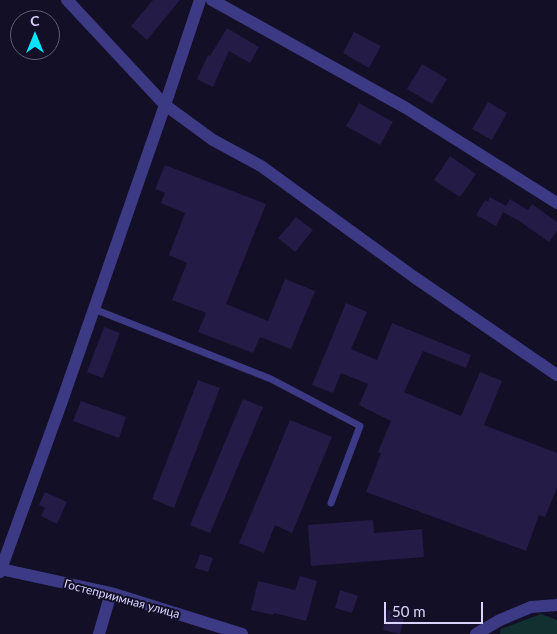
<!DOCTYPE html>
<meta charset="utf-8">
<style>
body{margin:0}
#map{position:relative;width:557px;height:634px;overflow:hidden;background:#130f26;font-family:Lato,sans-serif}
canvas{display:block}
.north{position:absolute;left:10px;top:10px;width:50px;height:50px;box-sizing:border-box;background:#130f26;border:1px solid #625e7d;border-radius:50%;rotate:0deg;font-size:14px;font-weight:700;line-height:20px;text-align:center;color:#d9d4ff}
.north::after{content:'';display:block;margin:auto;width:18px;height:22px;background:#00e5ff;clip-path:polygon(50% 0,100% 100%,50% 72%,0 100%)}
.scale{position:absolute;left:384px;top:602px;width:99px;height:22px;box-sizing:border-box;border:2px solid #d9d4ff;border-top:0;padding-left:6px;font-size:15px;line-height:18px;white-space:nowrap;color:#d9d4ff;-webkit-text-stroke:4px #130f26;paint-order:stroke}
</style>
<div id="map">
<canvas width="557" height="634"></canvas>
<div class="north">С</div>
<div class="scale">50 m</div>
</div>
<script>
const ctx = document.querySelector('canvas').getContext('2d');
ctx.lineJoin = 'round';
function fillPath(path, color) { ctx.fillStyle = color; ctx.fill(path, 'evenodd'); }
const toPath = rows => new Path2D(rows.map(r => 'M' + r).join(''));
function trace(path, color, width, dash) { ctx.strokeStyle = color; ctx.lineWidth = width; ctx.lineCap = dash ? 'butt' : 'round'; ctx.setLineDash(dash || []); ctx.stroke(path); }
function label(font, color, halo, rows, align = 'center') {
  ctx.font = font + ' Lato,sans-serif'; ctx.lineWidth = 4; ctx.setLineDash([]); ctx.textBaseline = 'middle'; ctx.strokeStyle = halo; ctx.fillStyle = color; for (const [text, x, y, turn = 0] of rows) {
    ctx.save(); ctx.translate(x, y); ctx.rotate((+turn || 0) * Math.PI / 180); ctx.textAlign = isNaN(turn) ? turn : align; if (halo) ctx.strokeText(text, 0, 0); ctx.fillText(text, 0, 0); ctx.restore();
  }
}
fillPath(toPath([
 [541,614,557,620,557,634,500,634,501,629]
]), '#12302f');
fillPath(toPath([
 [153,0,180,0,147,40,131,26],
 [227,28,259,47,250,63,229,51,213,87,197,79,208,55,210,56],
 [354,32,381,46,369,68,343,53],
 [422,64,447,79,432,104,407,89],
 [488,102,507,113,492,140,472,129],
 [359,103,393,122,380,145,346,126],
 [450,156,476,174,460,197,434,180],
 [165,165,266,204,226,304,268,321,285,279,315,291,291,349,260,337,253,353,198,332,206,313,172,300,187,263,169,255,185,213,161,203,165,193,155,189],
 [490,197,506,206,510,199,528,210,532,204,557,222,557,231,549,242,519,221,503,212,496,226,476,215,485,200,488,202],
 [296,217,313,230,295,252,278,238],
 [346,303,367,312,351,349,377,360,392,323,471,355,466,368,423,351,404,392,461,416,480,372,502,381,484,425,557,453,557,488,545,517,539,515,526,551,366,492,381,453,378,452,391,421,359,405,368,384,341,373,333,393,312,385],
 [104,327,120,333,103,378,87,372],
 [198,380,220,388,174,508,152,499],
 [243,399,263,407,210,533,190,525],
 [81,401,126,417,119,438,73,421],
 [290,420,332,437,292,533,275,525,264,553,239,543],
 [45,492,67,502,57,524,41,516,45,508,39,505],
 [373,520,374,533,422,529,424,557,311,566,308,525],
 [200,554,213,558,208,572,195,568],
 [300,576,317,581,306,621,274,613,273,615,251,610,258,581,295,590],
 [340,590,358,596,352,613,335,608],
 [388,610,405,614,400,634,383,630]
]), '#241b47');
trace(toPath([
 [94,309,271,379,360,426,331,503]
]), '#3d3a85', 7);
trace(toPath([
 [67,0,165,105,213,140,261,166,414,277,557,375],
 [212,0,406,108,557,203],
 [1,569,111,593,242,634],
 [0,572,62,401,165,105,200,0],
 [99,634,111,593],
 [476,634,500,620,531,607,557,605]
]), '#3d3a85', 12);
label('12px', '#d9d4ff', '#130f26', [
 ["Гостеприимная улица",122,599,15]
]);
</script>
